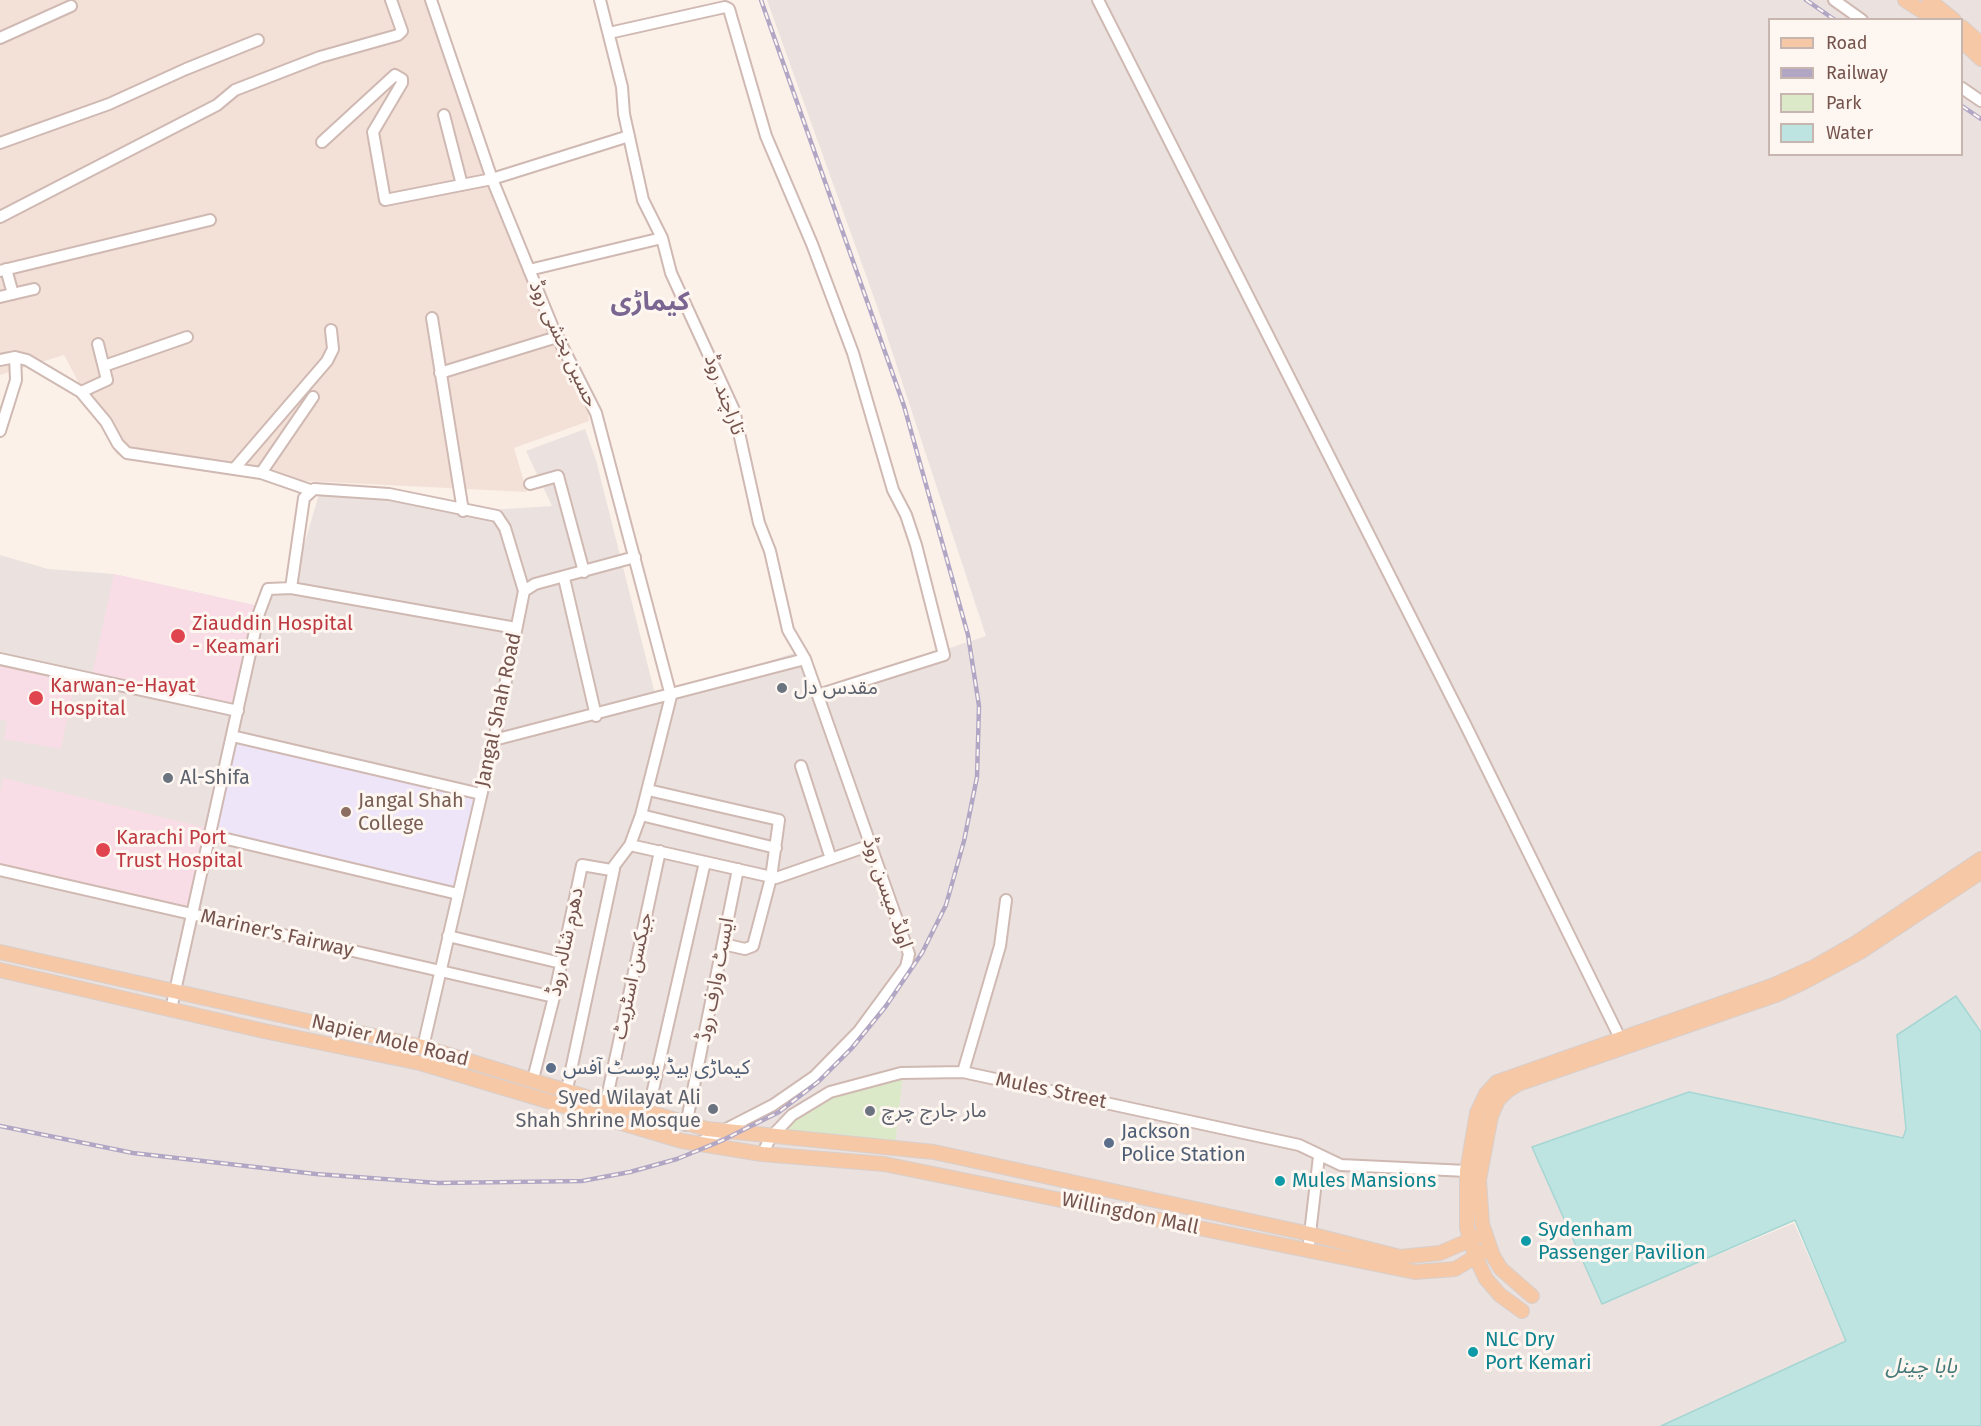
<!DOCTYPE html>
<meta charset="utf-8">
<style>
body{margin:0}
#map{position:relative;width:1981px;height:1426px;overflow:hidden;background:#fbf1e9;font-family:"Fira Sans",sans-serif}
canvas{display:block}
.legend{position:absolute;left:1768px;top:18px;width:195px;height:138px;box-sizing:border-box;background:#fef6f0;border:2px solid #c7b5af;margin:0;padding:8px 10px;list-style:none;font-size:18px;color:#75544e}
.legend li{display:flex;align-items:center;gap:12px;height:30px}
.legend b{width:30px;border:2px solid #c7b5af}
</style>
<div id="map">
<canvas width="1981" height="1426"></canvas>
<ul class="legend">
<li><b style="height:8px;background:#f6c8a6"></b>Road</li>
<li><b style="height:8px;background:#b1a7c5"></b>Railway</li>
<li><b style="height:16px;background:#dce9c8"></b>Park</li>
<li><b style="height:16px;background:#bee4e2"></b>Water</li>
</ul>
</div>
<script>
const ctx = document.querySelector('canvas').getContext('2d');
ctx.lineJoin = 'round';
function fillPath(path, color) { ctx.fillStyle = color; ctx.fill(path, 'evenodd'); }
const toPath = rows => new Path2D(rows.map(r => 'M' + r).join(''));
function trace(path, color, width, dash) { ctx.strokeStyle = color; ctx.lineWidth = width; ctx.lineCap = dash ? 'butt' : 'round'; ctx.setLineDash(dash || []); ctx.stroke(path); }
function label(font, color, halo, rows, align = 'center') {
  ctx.font = font + ' "Fira Sans","Noto Sans Arabic",sans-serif'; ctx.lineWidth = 6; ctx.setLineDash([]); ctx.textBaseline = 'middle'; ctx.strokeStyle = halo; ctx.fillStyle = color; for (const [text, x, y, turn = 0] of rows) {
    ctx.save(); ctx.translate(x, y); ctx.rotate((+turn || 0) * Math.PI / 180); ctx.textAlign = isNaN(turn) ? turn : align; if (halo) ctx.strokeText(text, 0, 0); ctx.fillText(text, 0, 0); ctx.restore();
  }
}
fillPath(toPath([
 [0,0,432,0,490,169,587,396,589,421,514,448,527,492,307,481,117,455,64,355,0,375]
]), '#f3e1d8');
fillPath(toPath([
 [767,0,1981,0,1981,1032,1956,996,1897,1035,1906,1129,1903,1138,1689,1092,1602,1303,1794,1223,1846,1341,1661,1426,0,1426,0,555,48,569,114,574,263,607,297,569,321,487,491,510,552,506,526,451,585,429,596,460,656,698,800,651,816,692,986,636,877,306],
 [1770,20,1962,20,1962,154,1770,154]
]), '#ebe2df');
fillPath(toPath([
 [232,736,481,794,458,894,210,835]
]), '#eee6f8');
fillPath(toPath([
 [114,574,263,607,238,711,91,680],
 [0,659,76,676,61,749,4,739,7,721,0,720],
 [3,778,211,829,192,915,0,870,0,794]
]), '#f9dde6');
fillPath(toPath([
 [903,1074,895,1146,773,1137,815,1101]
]), '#dce9c8');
const water = toPath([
 [1956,996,1981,1032,1981,1426,1661,1426,1846,1341,1795,1220,1602,1304,1532,1147,1689,1092,1903,1138,1906,1129,1897,1035,1956,996]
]);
fillPath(water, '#bee4e2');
trace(water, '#a5d6d3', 1.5);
const minor = toPath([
 [431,0,492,179,553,328,596,413,671,696,641,815,630,845,611,870,582,865,554,997,533,1079],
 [600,0,622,87,624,114,643,200,662,238,671,273,734,410,759,523,770,551,788,630,805,659,909,954,906,967,859,1031,815,1076,773,1105,699,1143],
 [1098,0,1465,724,1620,1038],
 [1834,0,1862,20],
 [609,33,725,7,729,9,766,136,812,244,853,353,893,490,906,515,916,545,944,655,818,695],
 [0,38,71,6],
 [1962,88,1981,101],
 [444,115,462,185],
 [322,142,395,75,402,79,402,83,373,132,385,200,492,179,629,136],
 [0,143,109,104,186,69,258,40],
 [0,217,217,105,235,90,320,57,398,35,402,31,391,0],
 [6,269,13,294],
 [529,270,662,238],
 [0,271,210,220],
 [0,297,34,289],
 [432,318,463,511],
 [0,360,15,357,27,360,81,392,106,422,118,444,127,453,261,473,310,490],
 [104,366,187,337],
 [440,373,557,337],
 [81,392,107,380,98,344],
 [0,431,16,380,15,357],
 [234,469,327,361,333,349,331,330],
 [261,473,313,397],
 [530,484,558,476,584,572],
 [564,578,596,716],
 [291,588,304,498,314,489,389,494,497,516,505,528,524,591],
 [0,659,238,711],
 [232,736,481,794],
 [494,740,805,659],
 [801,766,831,859],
 [648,790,779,820,771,878,753,946,745,949,723,944],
 [641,815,776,848],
 [210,835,458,894],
 [630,845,776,878,871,845],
 [0,870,554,997],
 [448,936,561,963],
 [171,1009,259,613,268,589,291,588,516,628],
 [423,1047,494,740,524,591,535,584,635,557],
 [963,1072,1000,946,1006,900],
 [567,1089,614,869],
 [606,1102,660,851],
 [648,1112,705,862],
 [686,1125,738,869],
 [762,1154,771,1137,792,1115,830,1092,901,1073,963,1072,1299,1145,1341,1165,1467,1171],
 [1308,1251,1319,1156]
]);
const major = toPath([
 [1905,0,1936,20],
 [1929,0,1954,20],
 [1962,27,1981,44],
 [1962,41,1981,59],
 [0,952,423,1047,619,1107,648,1112,707,1129,934,1152,1310,1234,1400,1257,1440,1253,1484,1234],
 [0,970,264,1031,420,1063,682,1141,762,1154,884,1164,1415,1272,1455,1269,1490,1248],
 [1532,1296,1501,1269,1493,1256,1482,1224,1479,1180,1491,1116,1498,1100,1507,1091,1518,1084,1776,995,1802,983,1860,952,1981,872],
 [1522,1311,1500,1295,1486,1279,1475,1256,1467,1228,1467,1171,1477,1113,1486,1094,1497,1082,1774,985,1814,967,1856,943,1981,859]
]);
trace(minor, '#cfb9b2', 14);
trace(major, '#d8cfcd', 16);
trace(minor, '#fff', 10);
trace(major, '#f6c8a6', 14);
const rail = toPath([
 [1806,0,1835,20],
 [1962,106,1981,119],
 [0,1126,133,1153,316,1174,438,1183,582,1181,630,1172,677,1159,721,1141,779,1112,818,1082,852,1048,886,1006,922,953,946,905,964,841,977,777,979,706,968,635,904,406,761,0]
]);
trace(rail, '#b1a7c5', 4.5);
trace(rail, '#fef6f0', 2, [7]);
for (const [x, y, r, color] of [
 [178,636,8,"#e0444e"],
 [782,688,6,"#6b7280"],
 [36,698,8,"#e0444e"],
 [168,778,6,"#6b7280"],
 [346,812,6,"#8d6e63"],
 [103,850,8,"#e0444e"],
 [551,1068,6,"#5c6f8a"],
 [713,1109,6,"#6b7280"],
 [870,1111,6,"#6b7280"],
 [1109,1143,6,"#5c6f8a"],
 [1280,1181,6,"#0f9aa8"],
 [1526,1241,6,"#0f9aa8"],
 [1473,1352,6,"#0f9aa8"]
]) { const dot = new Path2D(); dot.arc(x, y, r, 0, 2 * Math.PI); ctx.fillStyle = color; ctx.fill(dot); trace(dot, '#fef6f0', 2); }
label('20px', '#75544e', '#fef6f0', [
 ["حسین بخشی روڈ",563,344,65],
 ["تاراچند روڈ",724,395,70],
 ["Jangal Shah Road",499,710,-78],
 ["اولڈ میسن روڈ",887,893,71],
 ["Mariner's Fairway",277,934,13],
 ["دھرم شالہ روڈ",566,942,-78],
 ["جیکسن اسٹریٹ",633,976,-78],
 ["ایسٹ وارف روڈ",716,980,-79],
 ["Napier Mole Road",390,1041,14],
 ["Mules Street",1051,1091,12],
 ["Willingdon Mall",1130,1214,12]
]);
label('20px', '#be3a42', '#fef6f0', [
 ["Ziauddin Hospital",192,624],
 ["- Keamari",192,647],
 ["Karwan-e-Hayat",50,686],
 ["Hospital",50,709],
 ["Karachi Port",116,838],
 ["Trust Hospital",116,861]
], 'left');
label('20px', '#5b616d', '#fef6f0', [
 ["مقدس دل",794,688],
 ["Al-Shifa",180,778],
 ["Syed Wilayat Ali",701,1098,"right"],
 ["Shah Shrine Mosque",701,1121,"right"],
 ["مار جارج چرچ",882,1111]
], 'left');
label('20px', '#785e54', '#fef6f0', [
 ["Jangal Shah",358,801],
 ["College",358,824]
], 'left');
label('20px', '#4e5e75', '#fef6f0', [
 ["کیماڑی ہیڈ پوسٹ آفس",563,1068],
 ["Jackson",1121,1132],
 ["Police Station",1121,1155]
], 'left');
label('20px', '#0d838f', '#fef6f0', [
 ["Mules Mansions",1292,1181],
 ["Sydenham",1538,1230],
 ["Passenger Pavilion",1538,1253],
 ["NLC Dry",1485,1340],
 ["Port Kemari",1485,1363]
], 'left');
label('italic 21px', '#427877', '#fef6f0', [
 ["بابا چینل",1921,1367]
]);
label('bold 26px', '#7a6690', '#fef6f0', [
 ["کیماڑی",650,303]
]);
</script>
